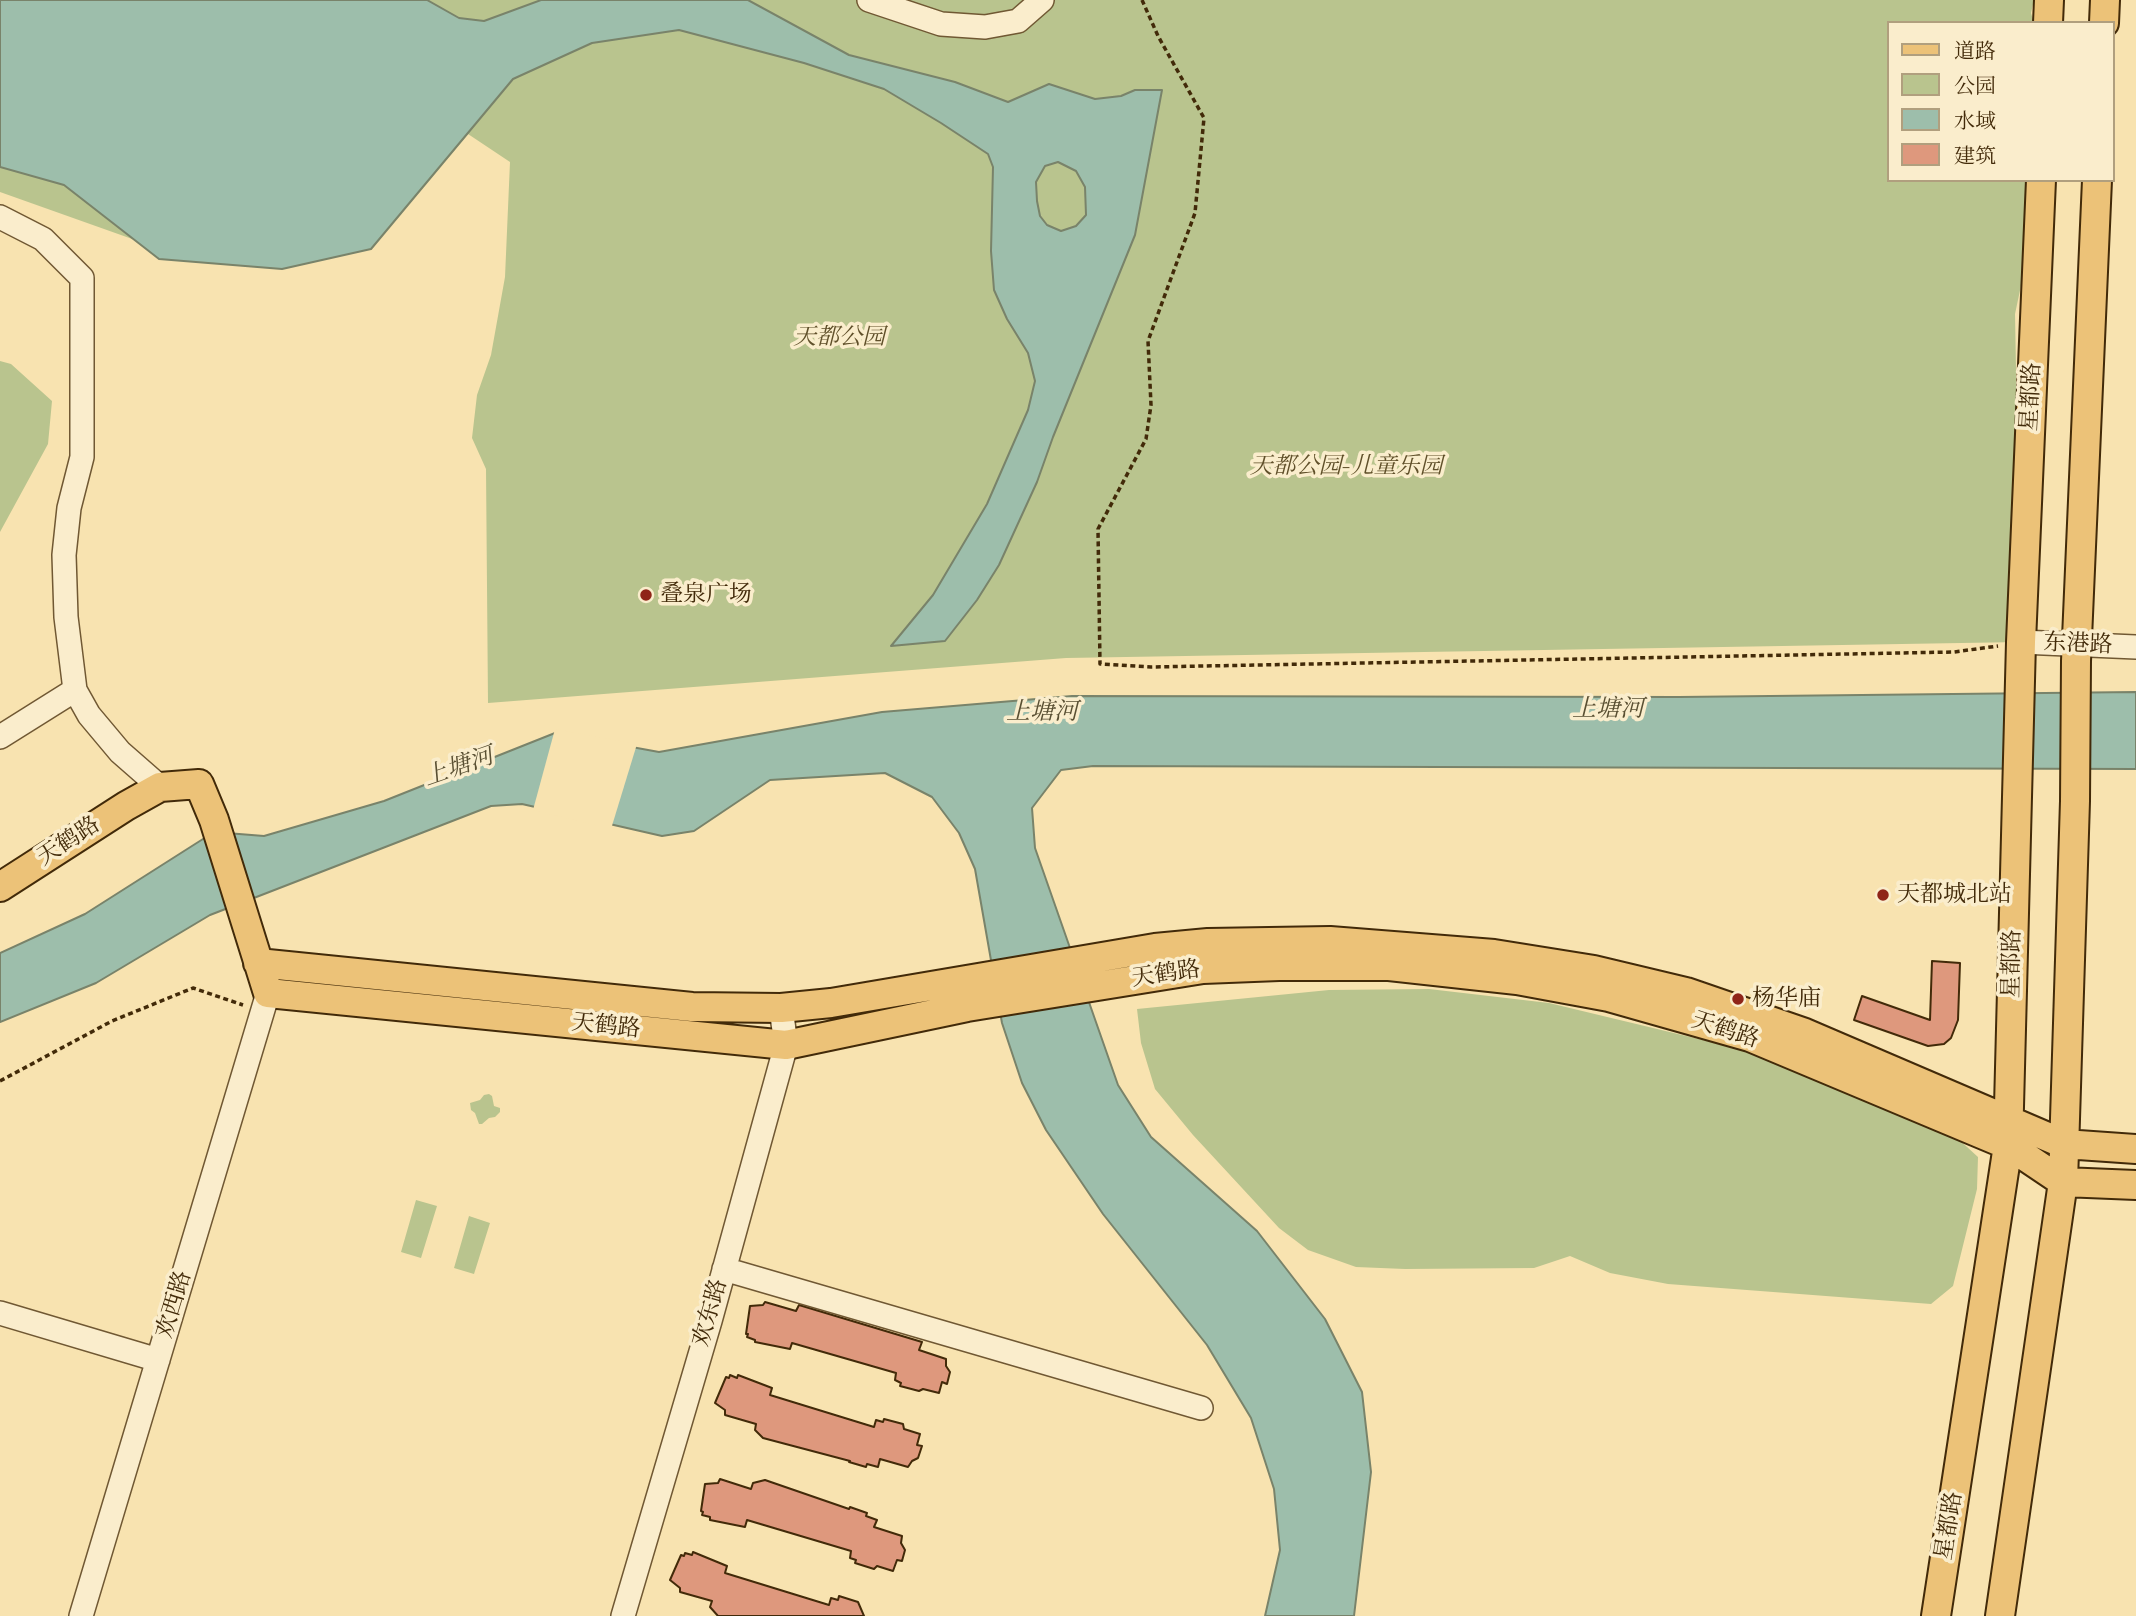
<!DOCTYPE html>
<meta charset="utf-8">
<style>
body{margin:0}
#map{position:relative;width:2136px;height:1616px;overflow:hidden;background:#f8e3b0;font-family:"Libre Bodoni","Noto Serif SC",serif}
canvas{display:block}
.legend{position:absolute;left:1887px;top:21px;width:228px;height:161px;box-sizing:border-box;background:#faedcc;border:2px solid #b09f7e;margin:0;padding:9px 12px;list-style:none;font-size:21px;color:#422a09}
.legend li{display:flex;align-items:center;gap:14px;height:35px}
.legend b{width:35px;border:2px solid #b09f7e}
</style>
<div id="map">
<canvas width="2136" height="1616"></canvas>
<ul class="legend">
<li><b style="height:9px;background:#ecc278"></b>道路</li>
<li><b style="height:19px;background:#b9c48e"></b>公园</li>
<li><b style="height:19px;background:#9dbeab"></b>水域</li>
<li><b style="height:19px;background:#de987d"></b>建筑</li>
</ul>
</div>
<script>
const ctx = document.querySelector('canvas').getContext('2d');
ctx.lineJoin = 'round';
function fillPath(path, color) { ctx.fillStyle = color; ctx.fill(path, 'evenodd'); }
const toPath = rows => new Path2D(rows.map(r => 'M' + r).join(''));
function trace(path, color, width, dash) { ctx.strokeStyle = color; ctx.lineWidth = width; ctx.lineCap = dash ? 'butt' : 'round'; ctx.setLineDash(dash || []); ctx.stroke(path); }
function label(font, color, halo, rows, align = 'center') {
  ctx.font = font + ' "Libre Bodoni","Noto Serif SC",serif'; ctx.lineWidth = 7; ctx.setLineDash([]); ctx.textBaseline = 'middle'; ctx.strokeStyle = halo; ctx.fillStyle = color; for (const [text, x, y, turn = 0] of rows) {
    ctx.save(); ctx.translate(x, y); ctx.rotate((+turn || 0) * Math.PI / 180); ctx.textAlign = isNaN(turn) ? turn : align; if (halo) ctx.strokeText(text, 0, 0); ctx.fillText(text, 0, 0); ctx.restore();
  }
}
fillPath(toPath([
 [0,0,2034,0,2031,13,2034,23,1889,23,1889,180,2028,180,2030,243,2015,314,2021,642,1066,658,488,703,486,469,472,438,477,395,491,355,505,277,510,162,468,134,371,249,135,240,0,192],
 [0,361,11,364,52,401,48,444,0,532],
 [1429,989,1549,1003,1757,1053,1955,1136,1978,1157,1977,1189,1953,1286,1931,1304,1668,1284,1610,1273,1570,1256,1534,1268,1405,1269,1356,1267,1308,1250,1279,1228,1193,1135,1155,1089,1141,1043,1137,1009,1329,990],
 [489,1094,492,1096,494,1106,500,1108,500,1112,495,1117,489,1118,482,1124,479,1124,475,1113,471,1110,470,1103,480,1100,484,1095],
 [416,1200,437,1206,421,1258,401,1252],
 [469,1216,490,1223,474,1274,454,1268]
]), '#b9c48e');
const water = toPath([
 [0,0,427,0,459,18,484,21,541,0,748,0,849,55,955,82,1008,102,1049,84,1095,99,1121,96,1135,90,1162,90,1135,235,1053,437,1037,482,999,565,977,600,945,641,891,646,933,595,987,504,1028,410,1035,381,1028,353,1007,319,994,290,991,251,993,167,988,154,941,123,884,89,804,63,679,30,592,43,513,79,371,249,282,269,159,259,64,185,0,167,0,0],
 [1058,162,1076,171,1085,187,1086,215,1076,226,1061,231,1047,225,1040,216,1037,201,1036,182,1045,166,1058,162],
 [2136,692,2136,769,1093,766,1061,770,1032,808,1035,848,1118,1085,1151,1137,1257,1231,1325,1319,1362,1392,1371,1472,1354,1616,1265,1616,1280,1550,1274,1489,1251,1418,1207,1345,1103,1214,1046,1130,1022,1083,1002,1023,975,869,959,833,932,797,885,773,770,780,694,831,662,836,522,804,491,806,210,915,96,983,0,1022,0,953,85,914,214,832,264,836,384,801,555,733,659,752,882,712,1072,696,1679,697,2136,692]
]);
fillPath(water, '#9dbeab');
trace(water, '#79836a', 2);
fillPath(toPath([
 [555,729,637,744,611,829,533,810]
]), '#f8e3b0');
const building = toPath([
 [1932,961,1960,963,1958,1020,1951,1038,1944,1044,1928,1046,1854,1020,1862,996,1930,1020,1932,961],
 [765,1302,796,1311,799,1305,922,1342,919,1350,946,1359,946,1366,950,1372,947,1384,942,1382,939,1393,923,1389,919,1391,900,1386,901,1383,895,1380,896,1373,792,1343,790,1349,755,1342,755,1340,747,1337,748,1334,746,1334,750,1306,763,1305,765,1302],
 [730,1375,737,1378,738,1375,772,1388,770,1395,874,1427,876,1420,883,1422,884,1419,903,1424,904,1429,920,1434,917,1445,922,1446,918,1458,912,1461,908,1467,880,1459,878,1467,867,1464,866,1467,849,1462,850,1461,763,1438,755,1430,756,1424,725,1415,725,1410,715,1403,726,1377,729,1378,730,1375],
 [720,1479,751,1489,753,1483,765,1480,849,1509,850,1507,867,1513,866,1516,877,1520,874,1527,902,1536,901,1543,905,1550,902,1561,897,1560,893,1571,877,1566,874,1569,855,1563,856,1560,850,1558,851,1551,747,1520,745,1527,710,1520,710,1517,702,1515,703,1512,701,1511,705,1484,718,1483,720,1479],
 [693,1552,727,1566,725,1573,829,1605,831,1598,838,1600,839,1596,858,1602,864,1616,718,1616,710,1607,712,1601,680,1592,680,1588,670,1580,681,1555,684,1556,685,1553,692,1555,693,1552]
]);
fillPath(building, '#de987d');
trace(building, '#422a09', 2);
const minor = toPath([
 [869,0,941,24,985,27,1018,21,1042,0],
 [0,217,43,239,82,278,82,457,69,508,64,555,66,617,75,690,89,715,120,752,160,787],
 [2021,642,2136,647],
 [0,737,75,690],
 [724,1269,1201,1408],
 [0,1313,158,1360],
 [81,1616,268,993],
 [623,1616,710,1321,786,1045,781,1008]
]);
const major = toPath([
 [2048,23,2049,0],
 [2104,23,2105,0],
 [0,887,126,806,160,787,199,784,214,820,268,993,786,1045,967,1007,1203,969,1279,966,1389,966,1517,980,1609,997,1750,1037,2008,1145,2063,1182],
 [258,963,692,1007,781,1008,831,1003,1155,948,1208,943,1330,941,1494,954,1594,970,1686,992,1805,1033,2064,1144,2136,1149],
 [2063,1182,2136,1185],
 [1936,1616,2008,1145,2021,642,2041,180],
 [2000,1616,2063,1182,2075,801,2076,661,2097,180]
]);
trace(minor, '#705833', 26);
trace(major, '#422a09', 32);
trace(toPath([
 [1142,0,1158,36,1204,118,1195,213,1148,341,1151,405,1146,439,1098,529,1100,664,1151,667,1954,652,1998,646],
 [0,1081,112,1021,193,988,243,1005]
]), '#422a09', 3.5, [5, 3.5]);
trace(minor, '#faedcc', 23);
trace(major, '#ecc278', 28);
for (const [x, y, r, color] of [
 [646,595,7,"#8f2418"],
 [1883,895,7,"#8f2418"],
 [1738,999,7,"#8f2418"]
]) { const dot = new Path2D(); dot.arc(x, y, r, 0, 2 * Math.PI); ctx.fillStyle = color; ctx.fill(dot); trace(dot, '#faedcc', 2.5); }
label('italic 23px', '#60502a', '#faedcc', [
 ["天都公园",839,338],
 ["天都公园-儿童乐园",1346,467]
]);
label('23px', '#422a09', '#faedcc', [
 ["星都路",2032,397,-87],
 ["东港路",2078,645,2],
 ["天鹤路",69,842,-33],
 ["星都路",2013,964,-89],
 ["天鹤路",1166,975,-8],
 ["天鹤路",606,1027,6],
 ["天鹤路",1725,1031,18],
 ["欢西路",175,1305,-73],
 ["欢东路",711,1313,-74],
 ["星都路",1950,1526,-81]
]);
label('23px', '#422a09', '#faedcc', [
 ["叠泉广场",660,595],
 ["天都城北站",1897,895],
 ["杨华庙",1752,999]
], 'left');
label('italic 24px', '#594f32', '#faedcc', [
 ["上塘河",1608,710],
 ["上塘河",1042,713],
 ["上塘河",459,768,-19]
]);
</script>
